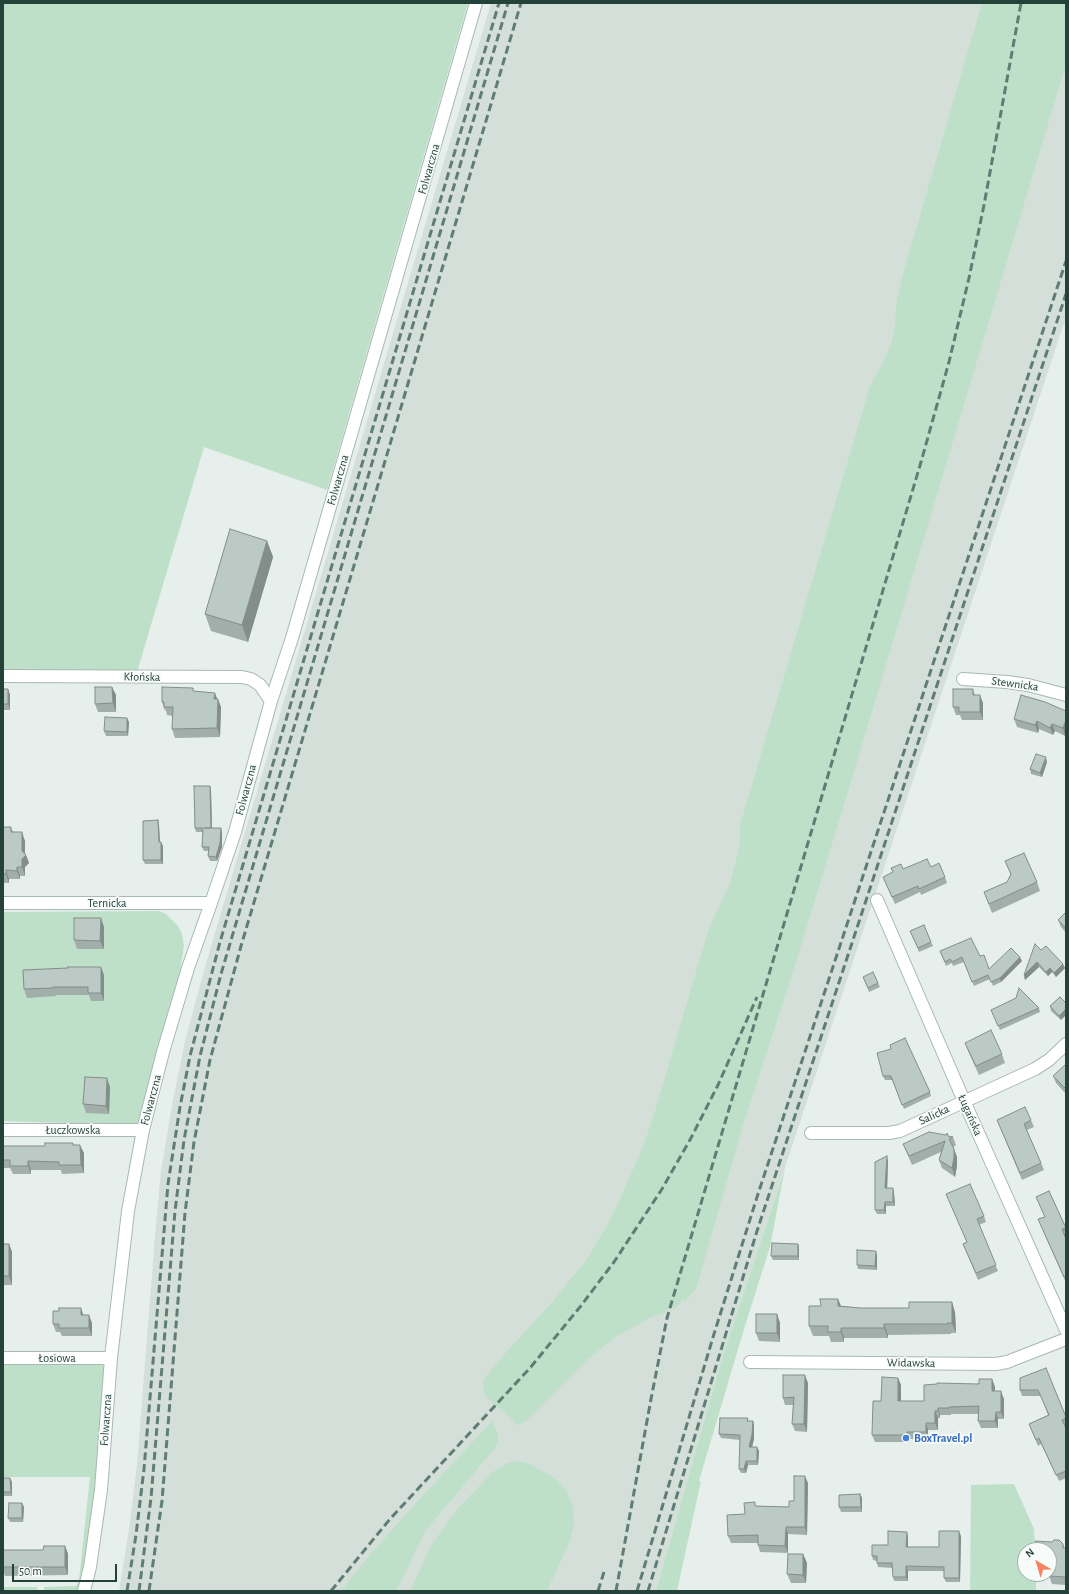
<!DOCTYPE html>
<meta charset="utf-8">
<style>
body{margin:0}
#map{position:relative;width:1069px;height:1594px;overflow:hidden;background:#e6efeb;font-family:"Alegreya Sans",sans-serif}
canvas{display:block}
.frame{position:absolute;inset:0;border:4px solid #24423a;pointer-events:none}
.north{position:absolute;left:1017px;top:1542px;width:40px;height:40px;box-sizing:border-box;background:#f7fbf9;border:1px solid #a3b1ad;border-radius:50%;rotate:322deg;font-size:11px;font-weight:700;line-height:16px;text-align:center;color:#24423a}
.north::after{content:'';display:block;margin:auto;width:14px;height:18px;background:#f4845f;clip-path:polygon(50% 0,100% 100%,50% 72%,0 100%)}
.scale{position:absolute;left:12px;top:1564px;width:105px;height:18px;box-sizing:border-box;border:2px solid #24423a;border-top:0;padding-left:5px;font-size:12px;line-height:14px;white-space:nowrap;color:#24423a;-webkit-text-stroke:3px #f7fbf9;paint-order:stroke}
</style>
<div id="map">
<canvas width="1069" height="1594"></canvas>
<div class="frame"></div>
<div class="north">N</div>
<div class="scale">50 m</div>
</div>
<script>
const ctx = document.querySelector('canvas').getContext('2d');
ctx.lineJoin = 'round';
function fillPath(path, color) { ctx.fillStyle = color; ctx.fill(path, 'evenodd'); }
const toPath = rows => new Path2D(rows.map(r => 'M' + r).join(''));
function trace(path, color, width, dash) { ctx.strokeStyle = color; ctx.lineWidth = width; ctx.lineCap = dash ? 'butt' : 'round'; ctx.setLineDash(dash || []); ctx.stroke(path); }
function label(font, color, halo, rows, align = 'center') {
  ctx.font = font + ' "Alegreya Sans",sans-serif'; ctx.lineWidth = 3.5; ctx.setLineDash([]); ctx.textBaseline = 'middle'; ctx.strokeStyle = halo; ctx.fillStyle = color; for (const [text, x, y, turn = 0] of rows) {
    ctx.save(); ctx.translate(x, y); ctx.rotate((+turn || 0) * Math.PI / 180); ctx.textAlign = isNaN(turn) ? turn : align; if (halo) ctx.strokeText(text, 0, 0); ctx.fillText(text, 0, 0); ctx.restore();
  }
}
fillPath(toPath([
 [491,3,1066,3,1066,317,723,1355,656,1591,119,1591,129,1530,137,1464,155,1236,161,1171,172,1105,185,1041,204,970]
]), '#d4dfda');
fillPath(toPath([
 [3,3,468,3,327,490,204,447,137,672,3,671],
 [982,3,1066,3,1066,64,850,785,793,972,744,1122,696,1289,686,1300,682,1299,680,1304,674,1309,666,1310,665,1313,651,1317,614,1338,588,1359,525,1422,517,1425,484,1394,483,1380,502,1357,554,1300,589,1256,606,1227,619,1201,643,1147,656,1108,709,928,730,884,737,857,740,842,740,825,870,386,883,362,892,342,894,332,897,300,903,274],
 [159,911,166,914,178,926,182,934,184,946,177,988,140,1119,136,1124,128,1125,3,1121,3,912],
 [785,1168,770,1247,744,1329,699,1481,701,1481,677,1591,656,1591,723,1355],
 [89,1363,101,1364,105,1368,101,1445,85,1573,78,1591,44,1591,44,1587,76,1586,79,1580,90,1477,3,1477,3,1365,89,1365],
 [492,1421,498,1434,498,1441,495,1448,426,1530,396,1591,341,1591,369,1556,416,1503],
 [516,1461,530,1464,554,1478,566,1490,573,1506,574,1526,569,1543,547,1591,410,1591,432,1544,460,1506,493,1472,507,1463],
 [1014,1484,1034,1529,1035,1550,1025,1550,1025,1574,1036,1574,1036,1591,970,1591,971,1485],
 [3,1587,37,1587,37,1591,3,1591]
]), '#bfe0c8');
const street = toPath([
 [3,676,242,677,251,679,260,685,271,701],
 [963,679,1007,682,1028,685,1066,695],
 [877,900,964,1101,1066,1330],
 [3,903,211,903],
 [3,1130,143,1130],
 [811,1133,889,1133,900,1131,1035,1069,1049,1060,1066,1044],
 [3,1358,111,1358],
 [750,1362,996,1364,1007,1362,1066,1339],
 [84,1591,90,1567,101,1490,111,1358,128,1211,143,1130,163,1052,188,968,211,903,235,832,271,701,292,638,476,3]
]);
trace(street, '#a8b8b2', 14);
trace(street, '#fff', 12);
trace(toPath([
 [127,1591,136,1535,144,1469,168,1184,180,1107,190,1056,220,942,499,3],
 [139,1591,151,1498,175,1211,184,1140,200,1056,221,974,508,3],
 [149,1591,162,1501,185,1213,194,1142,210,1060,241,946,521,3],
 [331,1591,390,1519,530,1368,580,1307,614,1262,662,1189,691,1138,718,1085,757,997],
 [598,1591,604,1572],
 [616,1591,651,1399,667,1318,921,462,949,362,969,278,984,205,1021,3],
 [637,1591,714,1334,758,1194,1066,261],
 [648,1591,757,1231,1066,294]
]), '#5f7d75', 3, [8, 4]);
fillPath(toPath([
 [267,541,273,557,248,642,211,631,205,614],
 [112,687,116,695,116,712,98,712,95,704],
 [3,689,8,689,10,695,10,710,3,710],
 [973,689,975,695,983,703,983,720,962,720,960,715,956,715,953,707],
 [194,691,217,699,221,707,220,737,175,738,172,729,173,716,167,715,166,710,165,711,162,702],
 [1066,711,1066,734,1065,736,1055,731,1053,735,1039,729,1038,733,1017,727,1014,719],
 [129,722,128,736,106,736,104,731],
 [1047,762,1042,777,1031,774,1030,769],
 [210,786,211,790,212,828,221,828,222,833,222,847,217,861,210,861,208,856,208,851,204,851,202,847,203,832,196,832,195,828],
 [158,820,159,825,160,842,163,846,163,864,145,864,143,860],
 [3,827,11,827,13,832,25,841,25,853,29,863,25,867,25,876,20,876,20,879,9,879,9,883,3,883],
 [1005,861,1037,882,1040,891,992,913,984,892,1007,882,1011,875],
 [931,867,945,877,947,883,921,895,920,892,895,904,883,877,893,873,891,868,903,869],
 [1066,912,1066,933,1061,927,1058,920],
 [101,918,104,927,104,949,77,949,74,940],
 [912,935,931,942,933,946,919,952],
 [1041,950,1065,968,1056,977,1052,972,1048,976,1039,967,1025,980,1024,975],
 [940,951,980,956,989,969,1022,961,1001,982,993,986,990,979,974,986,964,962,953,966,952,963,946,966],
 [104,975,104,1001,91,1001,89,995,56,995,57,996,27,998,24,989],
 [863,977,878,983,880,987,869,992],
 [1060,997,1061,1020,1051,1011,1050,1006],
 [1039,1008,1040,1012,1000,1030,991,1010],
 [965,1043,1002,1054,1005,1063,979,1075,968,1051],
 [890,1045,930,1092,931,1096,904,1109,892,1080,885,1080,883,1076,891,1049],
 [1066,1064,1066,1094,1056,1083,1053,1076],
 [110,1087,109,1114,86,1113,83,1104],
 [997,1120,1031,1120,1034,1127,1027,1130,1044,1170,1022,1180],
 [948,1136,953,1137,956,1145,953,1147,957,1157,957,1166,955,1177,942,1168,939,1160,941,1152,912,1165,903,1144],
 [74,1145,84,1153,84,1173,62,1174,61,1170,31,1170,31,1174,13,1174,10,1168,3,1168,3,1146,45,1146],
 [888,1161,887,1188,893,1188,894,1193,895,1206,886,1206,886,1214,877,1214,875,1210],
 [1049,1191,1066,1228,1066,1235,1065,1235,1066,1239,1066,1283,1038,1219,1045,1217,1036,1197],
 [946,1194,984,1216,986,1222,979,1225,998,1271,978,1280,963,1244,967,1242],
 [3,1244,9,1244,12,1252,12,1285,3,1285],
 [798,1244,799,1248,799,1260,773,1260,771,1256],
 [877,1255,877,1270,858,1269,857,1265],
 [838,1299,841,1306,860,1308,955,1312,956,1333,951,1333,951,1334,888,1335,888,1338,844,1338,844,1342,831,1342,829,1336,813,1336,809,1326,821,1306],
 [777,1314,780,1323,780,1342,759,1341,756,1333],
 [83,1315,92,1323,92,1336,62,1336,60,1332,56,1332,53,1324],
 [1046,1368,1066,1417,1066,1425,1065,1426,1066,1428,1066,1478,1059,1481,1041,1444,1038,1446,1029,1424,1048,1415,1041,1396,1022,1396,1020,1390],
 [898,1378,901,1385,901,1401,924,1401,992,1379,995,1387,995,1391,1004,1399,1004,1419,998,1419,998,1428,981,1428,978,1421,978,1414,951,1414,951,1415,940,1415,940,1418,938,1418,938,1430,928,1430,928,1439,909,1439,909,1442,875,1442,872,1435,881,1401],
 [808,1383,807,1432,795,1431,792,1424,793,1405,785,1405,783,1398],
 [748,1418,748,1421,753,1421,754,1425,754,1439,752,1447,759,1451,758,1465,748,1465,746,1473,741,1473,739,1469,740,1440,721,1438,719,1434],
 [3,1478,10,1478,12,1482,12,1496,3,1496],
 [808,1483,807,1535,788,1534,788,1553,760,1552,758,1545,758,1543,731,1543,728,1536,745,1514,757,1506,789,1507,794,1501],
 [860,1494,862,1498,862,1512,841,1512,839,1507],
 [22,1503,24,1507,23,1522,10,1522,8,1518],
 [908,1536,908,1547,939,1547,961,1536,960,1582,946,1582,944,1578,944,1571,908,1571,908,1581,894,1581,893,1577,893,1568,878,1567,877,1563,877,1561,873,1560,872,1556,888,1545],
 [1063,1544,1064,1548,1066,1548,1066,1585,1052,1584,1049,1576,1049,1550],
 [65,1546,68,1554,68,1575,5,1576,3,1570,3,1550,43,1550],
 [803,1554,807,1563,806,1583,791,1583,787,1574]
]), '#a1aea9');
fillPath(toPath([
 [267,541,273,557,248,642,242,625],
 [112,687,116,695,116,712,113,703],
 [8,689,10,695,10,710,8,704],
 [215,693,218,701,214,699],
 [980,695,983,703,983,720,980,712],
 [218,699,221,707,220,737,217,728],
 [127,718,129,722,128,736,127,732],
 [1066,720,1066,734,1065,736,1063,728],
 [1037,721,1039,729,1038,733,1035,725],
 [1052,724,1055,731,1053,735,1050,728],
 [3,753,4,754,3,779],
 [1046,757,1047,762,1042,777,1040,773],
 [210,786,211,790,212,832,211,828],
 [158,820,159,825,160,846,159,842],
 [221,828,222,833,222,847,217,861,216,857],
 [22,832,25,841,25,856,26,855,29,863,25,867,25,876,22,867],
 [161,842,163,846,163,864,161,860],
 [17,867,20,876,20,879,17,871],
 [6,870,9,879,9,883,6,874],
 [101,918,104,927,104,949,100,941],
 [1020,957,1022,961,1001,982,1000,978],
 [1037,962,1039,967,1025,980,1024,975],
 [1063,964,1065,968,1056,977,1054,973],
 [101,967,104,975,104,1001,101,993],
 [1050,968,1052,972,1048,976,1046,972],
 [1066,1009,1066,1015,1061,1020,1059,1016],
 [107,1078,110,1087,109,1114,106,1106],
 [80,1145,84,1153,84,1173,81,1165],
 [954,1149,957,1157,957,1166,955,1177,952,1168],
 [887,1156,888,1161,887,1193,885,1188],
 [28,1161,31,1170,31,1174,28,1166],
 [893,1188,894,1193,895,1206,893,1202],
 [885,1202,886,1206,886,1214,884,1210],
 [9,1244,12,1252,12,1285,9,1276],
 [798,1244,799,1248,799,1260,798,1256],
 [876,1251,877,1255,877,1270,875,1266],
 [838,1299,842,1309,838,1306],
 [952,1302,955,1312,956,1333,952,1323],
 [81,1308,84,1317,81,1315],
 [777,1314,780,1323,780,1342,777,1333],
 [89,1315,92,1323,92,1336,89,1328],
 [884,1324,888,1335,888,1338,884,1328],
 [841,1328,844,1338,844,1342,841,1332],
 [805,1375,808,1383,807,1432,804,1424],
 [898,1378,901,1385,901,1408,898,1401],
 [992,1379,995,1387,995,1399,992,1391],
 [1001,1391,1004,1399,1004,1419,1001,1412],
 [938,1408,940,1415,940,1418,938,1411],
 [935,1411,938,1418,938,1430,935,1423],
 [996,1412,998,1419,998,1428,995,1421],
 [753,1421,754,1425,754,1439,751,1451,749,1447],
 [926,1423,928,1430,928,1439,926,1432],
 [907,1432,909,1439,909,1442,907,1435],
 [757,1447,759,1451,758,1465,757,1461],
 [746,1461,748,1465,746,1473,744,1469],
 [805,1476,808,1483,807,1535,805,1527],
 [10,1478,12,1482,12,1496,11,1492],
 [860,1494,862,1498,862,1512,861,1507],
 [22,1503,24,1507,23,1522,22,1518],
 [786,1527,788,1534,788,1553,785,1546],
 [959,1531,961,1536,960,1582,959,1578],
 [907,1532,908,1536,908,1551,906,1547],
 [65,1546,68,1554,68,1575,65,1567],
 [803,1554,807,1563,806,1583,803,1575],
 [906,1566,908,1571,908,1581,906,1577]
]), '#838d89');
const building = toPath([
 [230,529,267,541,242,625,205,614,230,529],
 [95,687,112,687,113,703,95,704,95,687],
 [162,687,193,688,193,691,215,693,214,699,218,699,217,728,172,729,173,707,164,707,164,702,162,702,162,687],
 [3,689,8,689,8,704,3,704,3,689],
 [953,689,973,689,973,695,980,695,980,712,959,712,959,707,953,707,953,689],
 [1021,695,1045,702,1066,711,1066,720,1063,728,1052,724,1050,728,1037,721,1035,725,1014,719,1021,695],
 [105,717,127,718,127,732,104,731,105,717],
 [1036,754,1046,757,1040,773,1030,769,1036,754],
 [194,786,210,786,211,828,204,828,221,828,220,843,216,857,208,856,209,847,202,847,203,828,195,828,194,786],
 [158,820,159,842,161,842,161,860,143,860,143,821,158,820],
 [3,827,11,827,11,832,22,832,22,851,26,855,22,859,22,867,17,867,17,871,6,870,6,874,3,874,3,827],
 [1024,853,1037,882,989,904,984,892,1007,882,1011,874,1005,861,1024,853],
 [927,859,931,867,939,863,945,877,919,889,918,886,892,897,883,877,893,872,891,868,901,864,903,869,927,859],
 [1066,912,1066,928,1058,920,1066,912],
 [74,918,101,918,100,941,74,940,74,918],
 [924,925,931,942,918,948,910,931,924,925],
 [971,938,980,956,984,955,989,969,1011,948,1020,957,1000,978,991,982,988,975,972,982,962,957,952,962,950,959,945,962,940,951,971,938],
 [1035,944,1041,950,1046,946,1063,964,1054,973,1050,968,1046,972,1037,962,1024,975,1035,944],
 [68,967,101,967,101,993,88,993,88,987,53,987,53,988,24,989,23,970,68,968,68,967],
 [873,972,878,983,868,988,863,977,873,972],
 [1019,988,1039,1008,998,1026,991,1010,1016,998,1019,988],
 [1060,997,1066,1003,1066,1009,1059,1016,1050,1006,1060,997],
 [991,1030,1002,1054,976,1066,965,1043,991,1030],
 [905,1038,930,1092,902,1105,891,1076,883,1076,877,1053,891,1049,890,1045,905,1038],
 [1066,1064,1066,1089,1053,1076,1066,1064],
 [85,1077,107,1078,106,1106,83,1104,85,1077],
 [1025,1107,1031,1120,1024,1124,1041,1163,1020,1173,997,1120,1025,1107],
 [929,1132,946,1135,947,1133,948,1136,953,1137,949,1139,954,1149,954,1158,952,1168,939,1160,945,1141,909,1156,903,1144,929,1132],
 [45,1143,73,1143,73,1145,80,1145,81,1165,59,1165,59,1162,28,1161,28,1166,10,1166,10,1160,3,1160,3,1146,45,1146,45,1143],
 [887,1156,885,1188,893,1188,893,1202,885,1202,884,1210,875,1210,875,1162,887,1156],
 [970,1184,984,1216,977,1219,996,1265,976,1273,963,1244,967,1242,946,1194,970,1184],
 [1049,1191,1066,1228,1062,1229,1066,1239,1066,1276,1064,1277,1038,1219,1045,1217,1036,1197,1049,1191],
 [772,1243,798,1244,798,1256,771,1256,772,1243],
 [3,1244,9,1244,9,1276,3,1276,3,1244],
 [857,1250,876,1251,875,1266,857,1265,857,1250],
 [820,1299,838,1299,838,1306,860,1308,909,1308,909,1302,952,1302,952,1323,947,1323,948,1324,884,1324,884,1328,841,1328,841,1332,828,1332,828,1326,809,1326,809,1306,821,1306,820,1299],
 [59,1308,81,1308,81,1315,89,1315,89,1328,59,1328,59,1324,53,1324,53,1311,59,1311,59,1308],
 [756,1314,777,1314,777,1333,756,1333,756,1314],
 [1046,1368,1066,1417,1066,1418,1062,1420,1066,1428,1066,1471,1056,1475,1039,1438,1036,1440,1029,1424,1049,1415,1038,1390,1020,1390,1020,1378,1046,1368],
 [783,1375,805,1375,804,1424,792,1424,794,1397,783,1398,783,1375],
 [882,1377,898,1378,898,1401,924,1401,924,1385,937,1384,937,1383,979,1384,979,1379,992,1379,992,1391,1001,1391,1001,1412,996,1412,995,1421,978,1421,979,1406,949,1407,949,1408,938,1408,938,1411,935,1411,935,1423,926,1423,926,1432,907,1432,907,1435,872,1435,873,1401,881,1401,882,1377],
 [720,1418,748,1418,747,1421,753,1421,752,1435,749,1447,757,1447,757,1461,746,1461,744,1469,739,1469,740,1435,719,1434,720,1418],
 [794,1476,805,1476,805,1527,786,1527,785,1546,758,1545,758,1535,728,1536,727,1515,745,1514,744,1503,755,1502,755,1506,789,1507,789,1501,794,1501,794,1476],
 [3,1478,10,1478,11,1492,3,1492,3,1478],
 [860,1494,861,1507,839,1507,839,1495,860,1494],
 [9,1503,22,1503,22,1518,8,1518,9,1503],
 [888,1531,907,1532,906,1547,939,1547,939,1531,959,1531,959,1578,944,1578,944,1567,906,1566,906,1577,893,1577,892,1563,877,1563,877,1556,872,1556,872,1545,888,1545,888,1531],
 [1054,1540,1059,1540,1063,1544,1063,1548,1066,1548,1066,1577,1049,1576,1049,1550,1035,1550,1035,1541,1052,1542,1054,1540],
 [44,1546,65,1546,65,1567,3,1567,3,1550,43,1550,44,1546],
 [788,1554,803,1554,803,1575,787,1574,788,1554]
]);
fillPath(building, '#bbcac4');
trace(building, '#838d89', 1);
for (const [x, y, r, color] of [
 [906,1438,4,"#3f7fe0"]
]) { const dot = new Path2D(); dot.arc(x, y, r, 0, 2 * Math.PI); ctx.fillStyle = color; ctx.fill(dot); trace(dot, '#f7fbf9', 1.5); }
label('12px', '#24423a', '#f7fbf9', [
 ["Folwarczna",429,169,-74],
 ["Folwarczna",338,480,-74],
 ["Kłońska",142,677,1],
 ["Stewnicka",1015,684,8],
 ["Folwarczna",246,790,-75],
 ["Ternicka",107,903],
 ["Folwarczna",151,1100,-75],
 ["Salicka",934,1115,-25],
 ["Ługańska",970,1115,66],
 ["Łuczkowska",73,1130],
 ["Łosiowa",57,1358],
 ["Widawska",911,1363,1],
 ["Folwarczna",106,1420,-86]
]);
label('bold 12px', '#366cbe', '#f7fbf9', [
 ["BoxTravel.pl",914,1438]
], 'left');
</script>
